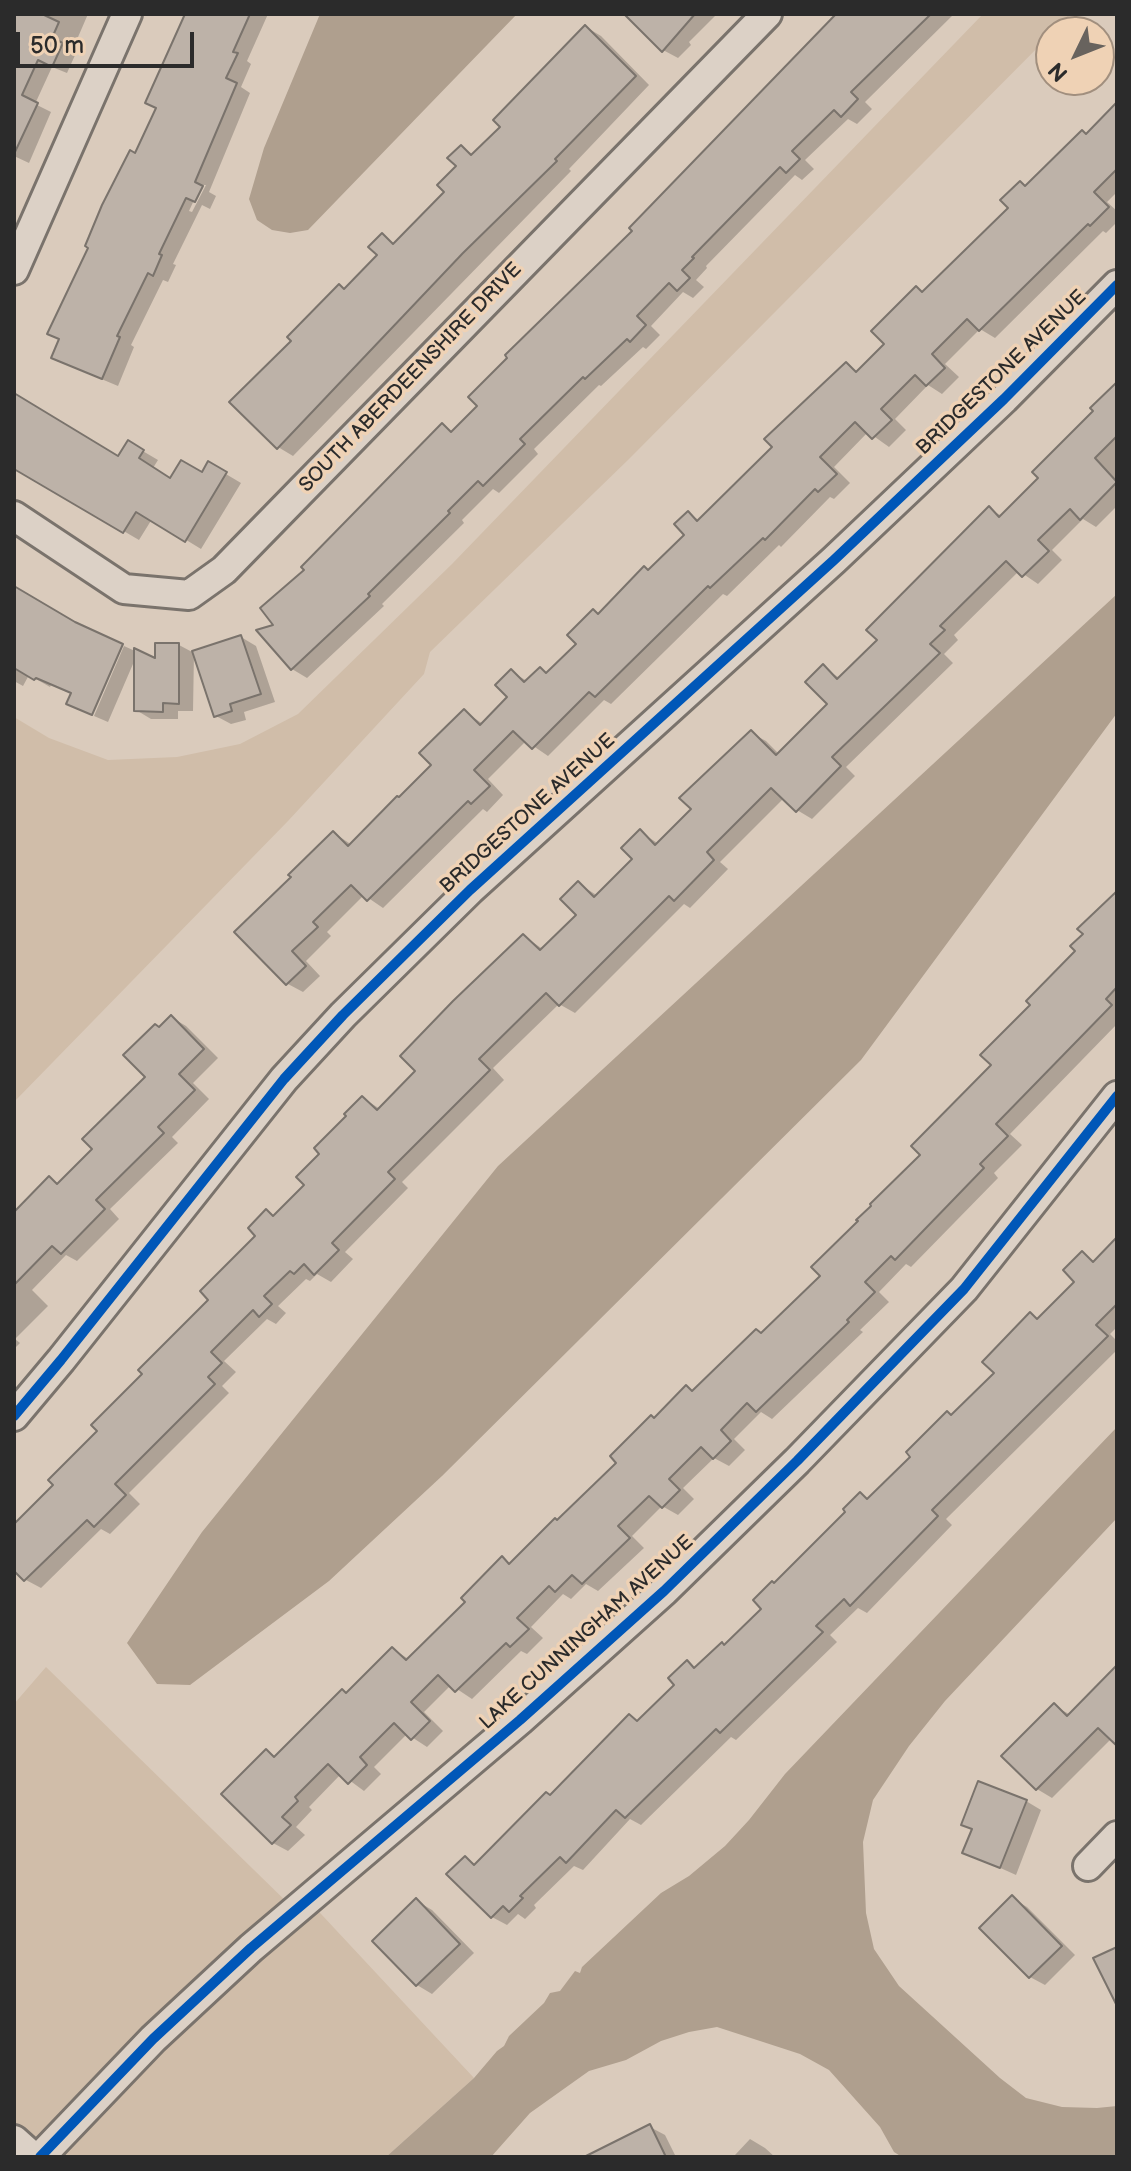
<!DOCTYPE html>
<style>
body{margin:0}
#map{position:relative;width:1131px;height:2171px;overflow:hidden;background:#dacbbc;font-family:"Balsamiq Sans",sans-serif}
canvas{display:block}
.frame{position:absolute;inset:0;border:16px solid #2b2b2b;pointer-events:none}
.north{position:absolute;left:1035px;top:16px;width:80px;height:80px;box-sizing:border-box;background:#efd2b5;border:2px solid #a18f7e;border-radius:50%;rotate:227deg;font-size:22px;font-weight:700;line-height:32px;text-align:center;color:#2b2b2b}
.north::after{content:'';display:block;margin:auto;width:28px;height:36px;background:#68635e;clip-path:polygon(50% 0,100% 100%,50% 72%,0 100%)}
.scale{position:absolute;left:16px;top:32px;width:178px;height:36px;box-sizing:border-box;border:4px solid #2b2b2b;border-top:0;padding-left:10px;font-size:24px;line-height:28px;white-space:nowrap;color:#2b2b2b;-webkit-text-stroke:6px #efd2b5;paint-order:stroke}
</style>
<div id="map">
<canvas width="1131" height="2171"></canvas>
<div class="frame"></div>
<div class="north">N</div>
<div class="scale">50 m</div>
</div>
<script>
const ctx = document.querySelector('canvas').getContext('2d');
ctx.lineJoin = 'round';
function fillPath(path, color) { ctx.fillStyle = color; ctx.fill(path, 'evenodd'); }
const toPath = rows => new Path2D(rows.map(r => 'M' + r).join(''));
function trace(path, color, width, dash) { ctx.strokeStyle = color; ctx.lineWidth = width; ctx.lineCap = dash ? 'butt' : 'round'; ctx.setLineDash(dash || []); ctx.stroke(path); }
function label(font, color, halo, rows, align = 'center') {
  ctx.font = font + ' "Balsamiq Sans",sans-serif'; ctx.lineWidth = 7; ctx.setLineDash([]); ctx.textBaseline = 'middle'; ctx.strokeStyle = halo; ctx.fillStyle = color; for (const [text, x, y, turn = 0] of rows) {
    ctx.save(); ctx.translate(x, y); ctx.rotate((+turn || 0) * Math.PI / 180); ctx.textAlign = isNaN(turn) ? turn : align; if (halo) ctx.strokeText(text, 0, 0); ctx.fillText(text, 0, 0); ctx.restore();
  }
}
fillPath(toPath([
 [983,14,1071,14,629,459,430,652,424,674,288,821,14,1102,14,717,49,738,108,760,177,757,240,744,298,714,452,564],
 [46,1667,295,1910,308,1900,474,2078,386,2157,33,2157,14,2140,14,1704]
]), '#d0bda9');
fillPath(toPath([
 [320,14,517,14,308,230,290,233,272,230,257,220,249,199,264,148],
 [1117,594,1117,713,861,1060,442,1476,329,1581,190,1685,157,1684,127,1643,202,1532,498,1166],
 [1117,1427,1117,1518,945,1701,909,1746,873,1800,863,1842,866,1913,874,1949,899,1986,1000,2078,1026,2098,1062,2107,1097,2108,1117,2106,1117,2157,902,2157,894,2152,880,2127,829,2070,800,2054,717,2027,689,2032,661,2041,626,2060,589,2071,530,2113,491,2157,386,2157,474,2078,497,2051,504,2046,509,2036,544,2003,550,1993,560,1991,575,1971,580,1973,582,1967,661,1893,689,1876,725,1846,749,1820,785,1774]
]), '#af9f8e');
fillPath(toPath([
 [14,14,88,14,72,51,76,53,67,73,52,67,35,104,51,112,29,163,14,156],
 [186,14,268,14,247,61,251,64,241,87,250,93,209,192,216,196,210,209,202,205,173,264,176,265,168,282,163,280,131,345,134,347,118,386,68,365,136,156,158,108],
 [201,185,206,185,192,212,189,211],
 [626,14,717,14,689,42,691,45,678,58,663,50],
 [838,14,954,14,865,102,872,109,857,124,848,119,805,160,814,169,802,180,795,175,706,266,707,268,696,280,704,287,693,298,683,292,651,326,660,335,646,349,643,347,601,386,599,385,534,449,538,454,499,493,493,489,462,520,464,523,382,604,384,606,307,678,292,669,277,626,307,570,443,426,453,432,480,406,635,231],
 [586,27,601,36,649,85,569,169,571,171,293,456,278,447,294,341,340,286,346,290,380,255,382,236,396,244,447,192,459,166,461,147,474,155,503,127],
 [1117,105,1117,192,1107,202,1117,211,1117,222,1106,233,1103,231,995,338,980,329,945,364,959,377,942,394,928,385,895,419,906,430,889,447,868,432,834,467,850,483,834,499,830,497,781,547,779,545,727,596,723,594,611,704,604,700,548,756,526,741,488,779,503,795,487,812,483,809,383,908,364,895,327,932,331,936,306,961,320,976,303,992,288,984,237,932,293,877,334,833,352,845,434,765,464,711,483,724,510,697,512,672,527,681,540,669,549,674,579,644,599,615,687,535,688,514,701,521,775,447,846,365,859,372,887,344,924,293,1011,208,1020,183,1027,187,1088,135],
 [1117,394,1117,506,1096,527,1083,519,1052,550,1062,560,1038,584,1019,571,954,635,958,640,944,654,953,663,846,767,855,776,812,819,797,810,784,798,720,862,728,869,690,908,684,904,575,1013,559,1004,493,1068,504,1080,402,1182,408,1188,345,1252,353,1259,331,1282,317,1274,310,1281,306,1279,278,1306,286,1313,276,1324,267,1319,224,1361,236,1372,222,1386,229,1393,129,1493,140,1504,110,1534,101,1529,41,1588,26,1580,14,1568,14,1527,56,1485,145,1374,211,1300,258,1236,267,1212,275,1217,307,1185,322,1154,363,1098,380,1109,418,1071,524,936,544,950,579,915,579,884,598,896,635,859,640,832,659,844,694,809,751,733,766,741,780,755,830,704,823,667,841,679,880,640,989,509,1002,516,1041,478],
 [14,407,119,458,129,443,158,460,153,468,171,480,203,475,209,464,241,483,201,549,152,519,139,540,14,467],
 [14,587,78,626,121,645,90,715,68,703,72,694,51,685,50,687,29,675,23,686,14,681],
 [241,637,256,646,275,702,244,712,246,720,231,724,216,716],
 [179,645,194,653,193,711,178,711,178,719,151,719,136,710,136,657,108,722,94,716,124,646,157,661],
 [1117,893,1117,1024,1010,1134,1022,1145,994,1173,998,1178,911,1267,906,1264,879,1292,889,1302,860,1330,863,1332,772,1419,761,1412,734,1439,745,1450,729,1466,714,1458,683,1488,694,1499,678,1515,662,1506,632,1536,644,1548,598,1591,586,1584,571,1599,563,1594,531,1627,543,1638,527,1654,521,1651,472,1699,451,1685,424,1712,443,1731,427,1747,407,1734,374,1767,381,1774,364,1791,341,1774,309,1807,312,1810,296,1827,305,1835,288,1851,273,1843,266,1751,277,1757,347,1695,393,1649,410,1660,468,1602,502,1559,512,1564,619,1463,655,1420,686,1387,694,1392,762,1335,823,1276,994,1065,1032,1005,1078,951],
 [171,1017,186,1026,218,1058,193,1083,209,1099,172,1137,178,1143,110,1209,119,1219,77,1261,66,1255,32,1290,48,1306,15,1339,20,1343,14,1349,14,1215,50,1179,60,1184,94,1149,148,1077,160,1029],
 [1117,1240,1117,1327,1110,1334,1117,1341,1117,1350,946,1519,952,1525,867,1613,858,1608,830,1635,837,1642,736,1740,731,1737,641,1825,630,1819,583,1870,574,1866,534,1905,536,1908,525,1919,518,1914,507,1925,492,1917,465,1858,477,1865,551,1797,629,1716,639,1722,677,1685,687,1663,697,1669,725,1647,764,1609,775,1585,848,1512,860,1495,869,1500,996,1373,1030,1315,1039,1320,1077,1282,1082,1254,1096,1262],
 [1117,1668,1117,1742,1112,1738,1052,1798,1037,1789,1054,1706,1071,1715],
 [1026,1801,1041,1810,1016,1875,965,1852,973,1830],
 [1012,1898,1027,1907,1075,1955,1045,1985,1030,1977],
 [417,1901,432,1910,474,1953,432,1994,417,1985,375,1941],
 [650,2127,665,2135,676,2157,591,2157],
 [750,2139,765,2148,775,2157,737,2157,735,2155]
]), '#0003');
const building = toPath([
 [14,14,42,14,59,22,52,38,63,43,52,67,38,60,22,95,38,103,14,154,14,14],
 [185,14,250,14,233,52,238,53,226,78,237,83,195,182,203,186,195,202,186,198,159,254,162,255,153,276,148,273,117,336,120,337,102,379,51,358,59,339,47,334,88,248,85,246,102,205,130,150,135,153,156,108,145,103,185,14],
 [624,14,695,14,662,52,624,14],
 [836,14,931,14,851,92,858,99,841,117,834,110,792,151,800,159,786,173,780,167,692,257,694,258,682,270,690,278,677,291,669,283,637,316,646,325,630,342,627,339,585,379,583,377,520,439,525,444,483,486,478,481,448,511,450,513,368,594,370,596,291,670,256,630,273,625,260,608,304,570,301,567,442,423,451,432,477,406,468,397,507,358,505,355,632,231,629,228,836,14],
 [585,25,636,76,555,159,557,161,463,253,277,449,229,402,291,341,287,337,339,284,344,289,377,255,368,247,382,233,393,244,444,192,437,185,456,166,447,158,461,145,471,155,500,127,493,120,585,25],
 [1117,102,1117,169,1094,192,1109,207,1090,226,1088,224,979,331,967,319,932,354,945,368,926,386,915,375,881,409,892,420,872,439,855,422,820,457,837,474,818,492,815,489,765,540,763,538,710,588,708,586,595,697,589,692,532,749,513,731,474,770,490,786,471,804,468,801,367,901,351,885,313,922,318,927,292,951,306,966,286,985,234,932,291,877,288,875,333,831,348,846,397,796,399,797,431,765,419,753,464,709,480,725,507,697,495,685,511,669,524,682,540,667,546,673,576,644,567,635,593,609,598,614,644,566,648,570,684,535,674,524,688,511,697,521,772,447,764,439,846,362,856,372,884,344,871,331,916,286,922,292,1008,208,1000,200,1020,181,1025,186,1082,130,1086,134,1117,102],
 [1117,382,1117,436,1095,458,1117,482,1080,520,1070,509,1038,540,1049,551,1022,577,1006,561,940,626,945,630,930,644,940,653,832,757,841,766,796,812,771,788,707,852,714,860,674,901,669,896,559,1006,546,993,479,1059,490,1070,388,1172,395,1179,332,1243,339,1250,314,1275,304,1264,294,1274,290,1271,264,1296,272,1304,259,1317,253,1310,211,1352,222,1363,208,1377,215,1384,115,1484,126,1495,94,1527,87,1520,24,1581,14,1571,14,1524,53,1485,48,1480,97,1431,91,1425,142,1374,138,1370,208,1300,200,1291,255,1236,248,1228,266,1209,273,1216,304,1185,296,1177,319,1154,314,1148,346,1116,344,1114,362,1096,377,1110,415,1071,400,1056,453,1001,523,934,540,950,576,915,560,899,578,881,594,897,632,859,621,848,640,829,655,845,691,809,679,798,751,730,776,755,827,704,805,682,823,664,837,679,877,640,866,630,989,506,999,517,1038,478,1032,472,1093,411,1090,408,1117,382],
 [14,393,118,456,128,440,144,450,139,458,170,478,181,460,202,472,208,461,227,472,185,542,136,512,123,533,14,469,14,393],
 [14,586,75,622,123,644,92,715,66,704,71,693,36,678,34,680,14,668,14,586],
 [241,635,261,694,230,704,232,711,214,717,192,651,241,635],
 [155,643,179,643,179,704,163,703,163,712,134,711,134,648,155,658,155,643],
 [1117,891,1117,987,1106,999,1112,1005,996,1124,1008,1136,980,1164,984,1168,895,1260,891,1256,865,1282,875,1292,847,1320,849,1322,756,1412,747,1403,721,1430,731,1441,713,1459,701,1447,669,1479,680,1490,662,1508,649,1496,618,1526,630,1538,582,1584,572,1575,555,1592,549,1586,517,1618,529,1629,510,1647,506,1643,455,1692,438,1675,411,1702,430,1721,411,1740,394,1723,360,1757,367,1765,348,1784,328,1764,295,1797,298,1801,282,1817,291,1825,272,1844,221,1794,266,1749,274,1757,342,1689,346,1693,392,1647,406,1660,465,1602,461,1598,502,1556,509,1564,555,1518,557,1520,616,1463,610,1456,651,1415,654,1418,686,1385,692,1391,756,1329,761,1333,820,1276,811,1267,858,1221,856,1220,871,1206,870,1204,920,1155,911,1146,991,1065,980,1055,1030,1005,1026,1001,1075,951,1070,946,1083,934,1077,929,1117,891],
 [171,1015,204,1049,179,1074,195,1090,158,1127,164,1133,96,1200,105,1209,61,1254,52,1246,14,1285,14,1212,49,1176,57,1184,92,1149,82,1139,145,1077,123,1055,155,1024,159,1027,171,1015],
 [1117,1237,1117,1304,1096,1325,1108,1336,932,1510,938,1516,850,1606,844,1599,816,1626,823,1632,720,1733,716,1729,625,1818,616,1810,566,1863,560,1857,520,1896,523,1898,509,1912,503,1906,491,1918,446,1874,465,1856,474,1865,546,1792,550,1795,629,1714,637,1721,674,1685,668,1678,687,1660,694,1668,722,1642,724,1645,761,1609,753,1600,772,1581,774,1583,845,1512,843,1509,860,1492,867,1499,910,1457,906,1452,947,1411,951,1415,994,1373,982,1362,1030,1312,1037,1319,1074,1282,1063,1270,1082,1251,1093,1262,1117,1237],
 [1117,1665,1117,1746,1098,1728,1036,1790,1001,1756,1054,1703,1067,1716,1117,1665],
 [978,1781,1027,1800,1000,1868,962,1853,972,1829,961,1825,978,1781],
 [1012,1895,1062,1946,1029,1978,979,1928,1012,1895],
 [416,1898,460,1944,416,1986,372,1941,416,1898],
 [1117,1947,1117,2006,1093,1958,1117,1947],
 [650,2124,666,2157,584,2157,650,2124]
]);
fillPath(building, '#bdb2a8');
trace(building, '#7a736c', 2);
const minor = toPath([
 [14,270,127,14],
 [14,516,124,589,189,595,224,570,767,14],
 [14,1416,61,1360,284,1079,343,1015,470,890,834,560,1004,399,1117,285],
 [1088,1866,1117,1836],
 [14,2140,33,2157],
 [40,2157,153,2039,251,1948,520,1720,664,1591,797,1461,964,1289,1117,1096]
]);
trace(minor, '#7a736c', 34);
trace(minor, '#dcd1c6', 28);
trace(toPath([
 [14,1416,61,1360,284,1079,343,1015,470,890,834,560,1004,399,1117,285],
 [40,2157,153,2039,251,1948,520,1720,664,1591,797,1461,964,1289,1117,1096]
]), '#0057b8', 10);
label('20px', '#2b2b2b', '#efd2b5', [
 ["BRIDGESTONE AVENUE",1002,373,-44],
 ["SOUTH ABERDEENSHIRE DRIVE",411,378,-46],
 ["BRIDGESTONE AVENUE",528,814,-42],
 ["LAKE CUNNINGHAM AVENUE",587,1633,-42]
]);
</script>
